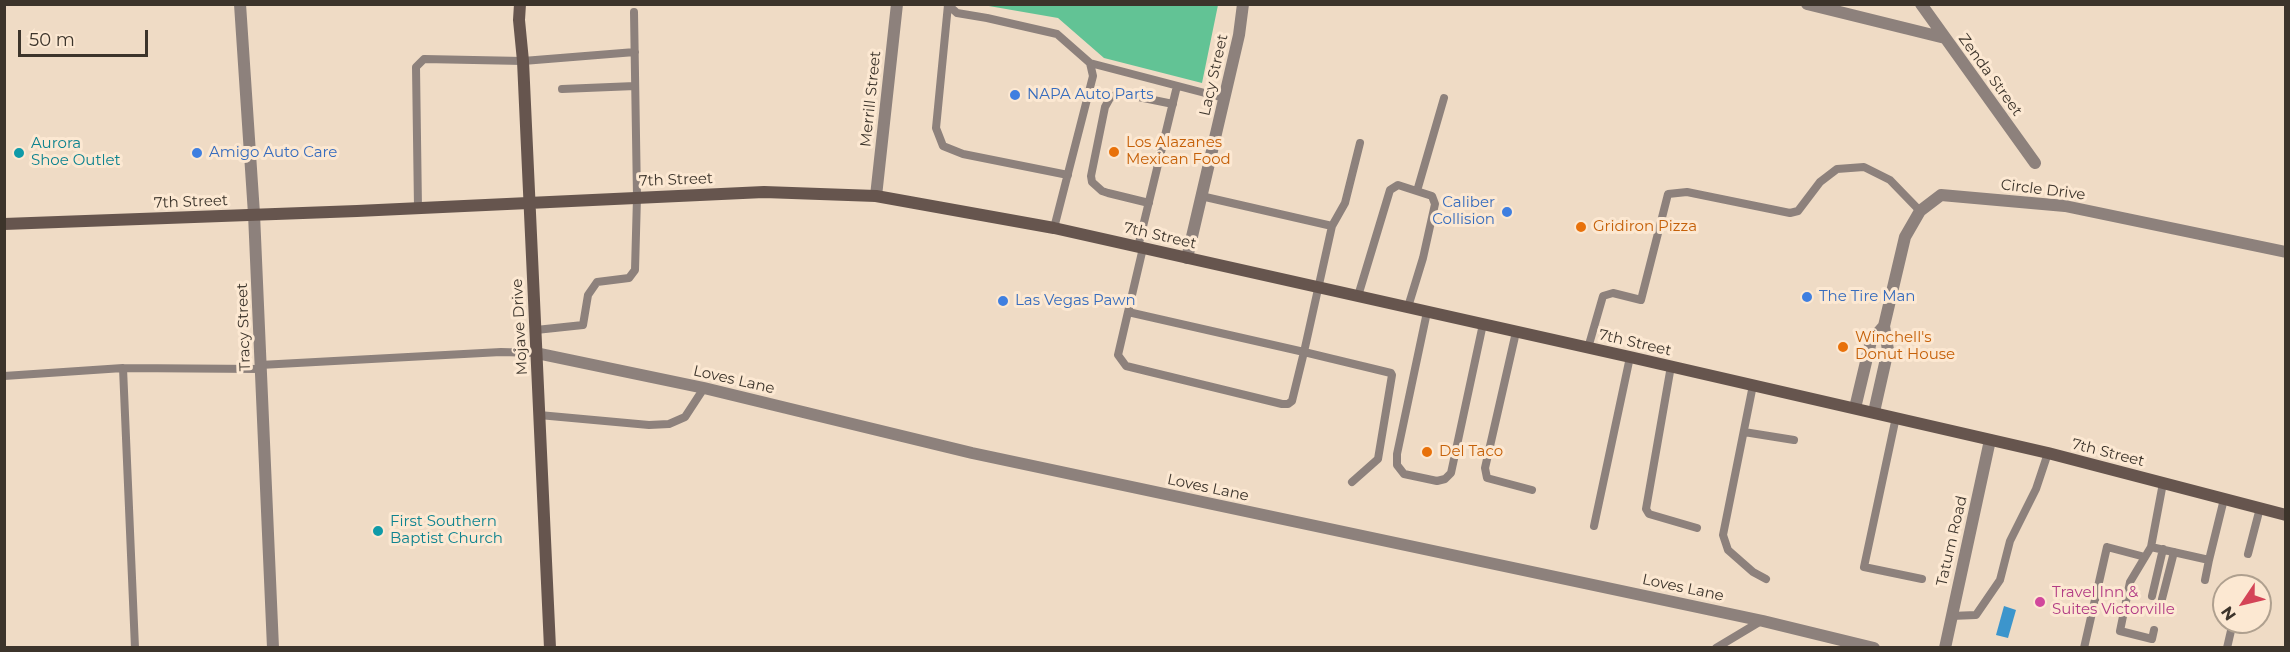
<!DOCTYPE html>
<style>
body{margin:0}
#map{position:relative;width:2290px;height:652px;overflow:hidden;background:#efdbc5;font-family:Montserrat,sans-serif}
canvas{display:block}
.frame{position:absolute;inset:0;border:6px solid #3c342b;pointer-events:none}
.north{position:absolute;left:2212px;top:574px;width:60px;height:60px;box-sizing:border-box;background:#fce8d2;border:2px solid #afa08f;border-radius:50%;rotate:235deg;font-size:16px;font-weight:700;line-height:24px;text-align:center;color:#3c342b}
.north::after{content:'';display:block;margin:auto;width:21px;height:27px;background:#d44457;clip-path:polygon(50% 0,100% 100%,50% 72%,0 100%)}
.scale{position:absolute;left:18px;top:30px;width:130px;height:27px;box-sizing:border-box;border:3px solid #3c342b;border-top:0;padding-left:8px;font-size:18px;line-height:21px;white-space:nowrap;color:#3c342b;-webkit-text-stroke:4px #fce8d2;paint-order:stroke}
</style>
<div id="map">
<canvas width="2290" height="652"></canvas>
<div class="frame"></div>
<div class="north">N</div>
<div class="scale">50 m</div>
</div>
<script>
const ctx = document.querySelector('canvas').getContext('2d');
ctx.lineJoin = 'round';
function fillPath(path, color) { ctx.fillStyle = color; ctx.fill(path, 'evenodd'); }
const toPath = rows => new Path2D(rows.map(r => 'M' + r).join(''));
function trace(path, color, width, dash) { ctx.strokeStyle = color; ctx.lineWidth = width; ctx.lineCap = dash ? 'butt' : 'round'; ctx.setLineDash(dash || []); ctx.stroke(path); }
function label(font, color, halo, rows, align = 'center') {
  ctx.font = font + ' Montserrat,sans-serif'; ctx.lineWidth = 6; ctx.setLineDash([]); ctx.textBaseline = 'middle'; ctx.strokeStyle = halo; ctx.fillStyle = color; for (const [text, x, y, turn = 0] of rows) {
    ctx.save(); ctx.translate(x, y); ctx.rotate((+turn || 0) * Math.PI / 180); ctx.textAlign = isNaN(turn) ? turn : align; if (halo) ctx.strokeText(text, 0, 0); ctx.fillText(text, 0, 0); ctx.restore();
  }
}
fillPath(toPath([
 [983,5,1218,4,1218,5,1202,83,1104,58,1058,18]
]), '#62c395');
fillPath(toPath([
 [2004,606,2016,610,2008,638,1996,635]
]), '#3c95cc');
trace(toPath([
 [947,4,957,13,987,18,1057,34,1090,63,1093,76,1054,228],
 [948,5,936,128,943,146,963,154,1068,175],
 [1090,63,1224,98],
 [562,89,635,86],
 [1417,191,1444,98],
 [1201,196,1332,226,1345,203,1360,143],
 [1149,203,1108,193,1102,191,1092,182,1091,176,1105,107,1110,98,1119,93,1173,104],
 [418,208,416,67,424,59,523,61,635,52],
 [1138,247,1177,86],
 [1143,248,1128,312,1304,352,1332,226],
 [1358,296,1390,190,1398,185,1432,196,1435,204,1423,258,1408,307],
 [1128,312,1118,355,1126,366,1282,404,1288,404,1292,401,1304,352,1391,373,1392,375,1378,459,1352,482],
 [1427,312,1397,454,1397,465,1404,474,1437,481,1445,479,1451,473,1483,324],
 [536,330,583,325,588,295,597,282,629,278,635,270,637,197,634,12],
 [1516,332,1485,468,1487,478,1532,490],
 [1588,348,1603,296,1613,293,1641,300,1668,194,1687,192,1790,213,1798,211,1820,182,1837,169,1864,167,1890,180,1920,211],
 [260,365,501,352,536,353],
 [1671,366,1646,509,1649,514,1697,528],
 [123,368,135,648],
 [4,376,123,368,260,369],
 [1753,385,1723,535,1728,550,1753,572,1766,579],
 [539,415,649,425,669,424,685,417,704,388],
 [1896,417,1864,567,1922,579],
 [1744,432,1794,440],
 [2163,483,2151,547,2209,560,2224,499],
 [1594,526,1630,357],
 [2151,547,2130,582,2120,631,2152,639,2154,630],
 [2248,554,2260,508],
 [2205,580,2209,560],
 [2152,596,2163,549],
 [2162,599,2174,552],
 [1951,616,1976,615,2000,580,2010,541,2036,489,2048,453],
 [1716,648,1761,621],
 [2084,648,2107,547,2145,557],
 [2227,648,2233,622]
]), '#8d817c', 8);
trace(toPath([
 [240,4,254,214,273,648],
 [1807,4,1945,38],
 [1921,4,2035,163],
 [876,196,897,4],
 [1187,258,1239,35,1243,4],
 [536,353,704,388,972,453,1763,621,1874,648],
 [1855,408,1871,341,1884,326],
 [1874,412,1888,350,1884,326,1905,237,1920,211,1941,195,2065,206,2286,252],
 [1945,648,1990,440]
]), '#8d817c', 12);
trace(toPath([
 [520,4,519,20,523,61,550,648],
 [4,224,357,211,764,192,876,196,1054,228,1630,357,2048,453,2286,515]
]), '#66554e', 12);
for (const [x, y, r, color] of [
 [1015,95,6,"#3f7fe0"],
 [1114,152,6,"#e8710a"],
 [19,153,6,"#0f9aa8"],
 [197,153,6,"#3f7fe0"],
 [1507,212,6,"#3f7fe0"],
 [1581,227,6,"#e8710a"],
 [1807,297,6,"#3f7fe0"],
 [1003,301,6,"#3f7fe0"],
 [1843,347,6,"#e8710a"],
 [1427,452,6,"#e8710a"],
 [378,531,6,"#0f9aa8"],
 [2040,602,6,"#d1479c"]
]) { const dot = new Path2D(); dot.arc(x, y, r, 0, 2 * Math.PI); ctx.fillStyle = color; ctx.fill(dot); trace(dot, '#fce8d2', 2); }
label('15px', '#3c342b', '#fce8d2', [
 ["Lacy Street",1214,75,-77],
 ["Zenda Street",1990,75,54],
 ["Merrill Street",871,99,-84],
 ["7th Street",676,180,-2],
 ["Circle Drive",2043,190,7],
 ["7th Street",191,202,-2],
 ["7th Street",1160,236,13],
 ["Tracy Street",244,327,-92],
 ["Mojave Drive",520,327,-93],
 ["7th Street",1635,343,13],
 ["Loves Lane",734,380,13],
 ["7th Street",2108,453,14],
 ["Loves Lane",1208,488,12],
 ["Tatum Road",1952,541,-77],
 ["Loves Lane",1683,588,12]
]);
label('15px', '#366cbe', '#fce8d2', [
 ["NAPA Auto Parts",1027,95],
 ["Amigo Auto Care",209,153],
 ["Caliber",1495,203,"right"],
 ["Collision",1495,220,"right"],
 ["The Tire Man",1819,297],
 ["Las Vegas Pawn",1015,301]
], 'left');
label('15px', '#c56008', '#fce8d2', [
 ["Los Alazanes",1126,143],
 ["Mexican Food",1126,160],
 ["Gridiron Pizza",1593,227],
 ["Winchell's",1855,338],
 ["Donut House",1855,355],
 ["Del Taco",1439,452]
], 'left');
label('15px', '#0d838f', '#fce8d2', [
 ["Aurora",31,144],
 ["Shoe Outlet",31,161],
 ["First Southern",390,522],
 ["Baptist Church",390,539]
], 'left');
label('15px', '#b23c85', '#fce8d2', [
 ["Travel Inn &",2052,593],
 ["Suites Victorville",2052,610]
], 'left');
</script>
